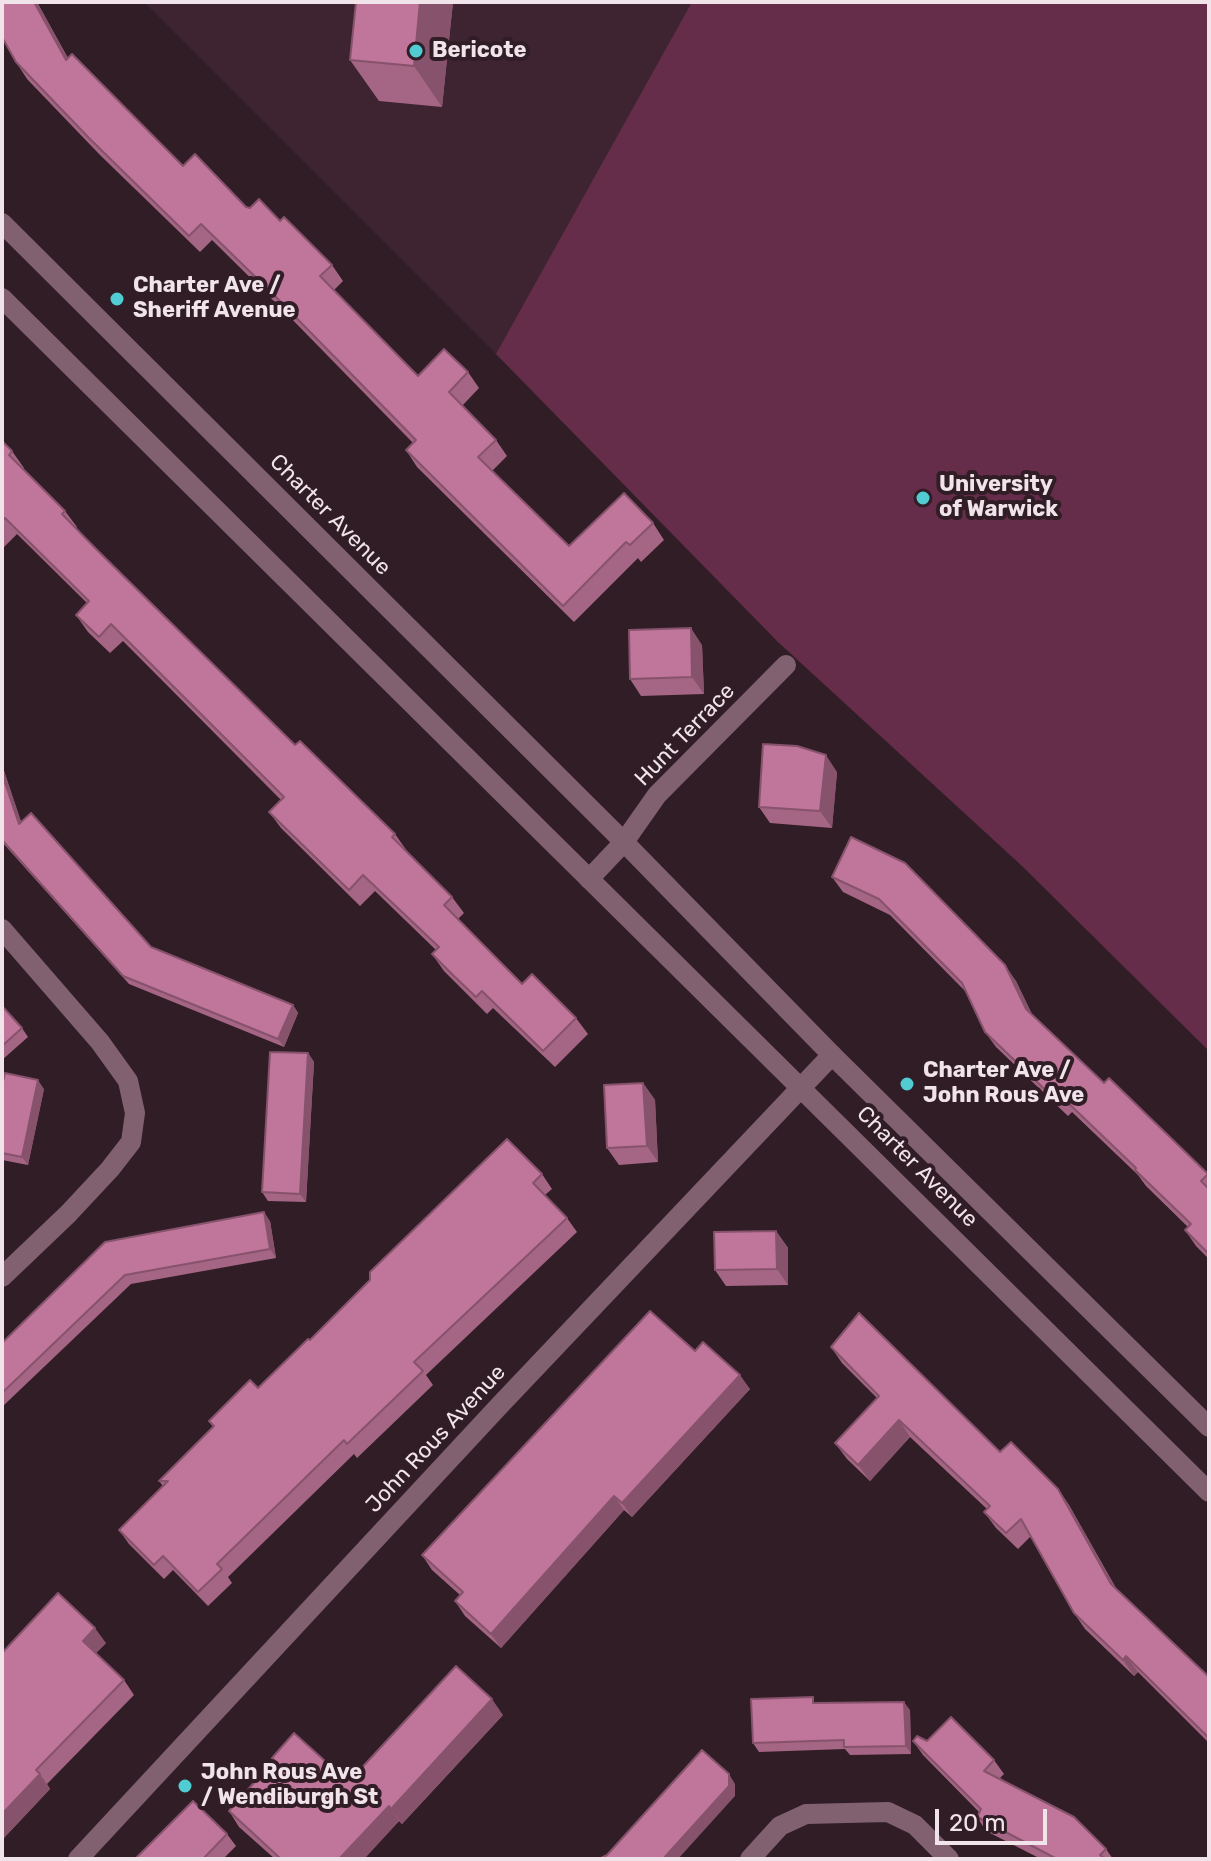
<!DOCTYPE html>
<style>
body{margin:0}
#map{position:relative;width:1211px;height:1861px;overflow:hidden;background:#301d26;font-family:Rubik,sans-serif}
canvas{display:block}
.frame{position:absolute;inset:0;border:4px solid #f0e3e9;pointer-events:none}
.scale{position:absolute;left:935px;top:1809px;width:112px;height:36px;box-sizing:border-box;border:4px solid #f0e3e9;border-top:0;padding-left:10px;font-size:24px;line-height:28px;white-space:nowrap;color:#f0e3e9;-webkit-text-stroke:6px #301d26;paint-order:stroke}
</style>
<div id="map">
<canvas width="1211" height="1861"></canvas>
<div class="frame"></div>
<div class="scale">20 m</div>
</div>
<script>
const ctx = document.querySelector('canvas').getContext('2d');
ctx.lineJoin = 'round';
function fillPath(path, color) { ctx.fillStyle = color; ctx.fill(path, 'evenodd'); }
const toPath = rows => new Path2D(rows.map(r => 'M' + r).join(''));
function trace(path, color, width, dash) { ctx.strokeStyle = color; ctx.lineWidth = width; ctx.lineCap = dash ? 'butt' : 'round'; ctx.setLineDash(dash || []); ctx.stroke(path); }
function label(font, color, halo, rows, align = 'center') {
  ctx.font = font + ' Rubik,sans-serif'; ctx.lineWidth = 8; ctx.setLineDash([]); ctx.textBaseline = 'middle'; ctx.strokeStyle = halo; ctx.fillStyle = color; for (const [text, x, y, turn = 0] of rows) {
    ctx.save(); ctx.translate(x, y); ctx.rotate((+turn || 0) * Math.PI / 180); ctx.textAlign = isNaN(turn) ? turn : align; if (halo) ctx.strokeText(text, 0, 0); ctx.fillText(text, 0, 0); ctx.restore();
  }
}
fillPath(toPath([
 [144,2,1209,2,778,642,496,354]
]), '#3d2430');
fillPath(toPath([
 [692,2,1209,2,1209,1051,1022,866,778,642,496,354]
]), '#662d4b');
trace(toPath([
 [589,879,624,842,657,795,786,665],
 [2,929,100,1042,128,1081,135,1113,131,1142,110,1169,68,1214,2,1277],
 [78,1859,500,1405,832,1055],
 [750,1859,780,1826,806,1814,888,1812,915,1825,949,1859]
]), '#816170', 20);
trace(toPath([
 [2,223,624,842,832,1055,1209,1427],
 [2,298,1209,1492]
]), '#816170', 20);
fillPath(toPath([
 [2,2,37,2,68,58,183,166,246,207,280,221,332,265,343,281,334,290,418,376,468,372,479,388,462,406,496,440,507,456,492,471,569,546,653,523,664,540,641,562,638,558,574,622,417,467,406,450,413,443,283,310,212,240,200,252,100,155,27,79,16,62],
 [356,2,453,2,442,107,379,101,350,60],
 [2,441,12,451,24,468,23,469,65,511,77,527,76,528,295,745,395,834,407,851,452,897,464,913,458,919,522,984,576,1018,588,1034,555,1067,493,1008,487,1014,444,971,432,954,436,950,375,891,360,906,281,828,269,812,281,800,123,641,110,653,88,632,76,615,87,603,17,534,4,547,2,545],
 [702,645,704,694,641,696,630,679],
 [2,765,21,822,151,947,293,1005,298,1013,284,1047,129,984,2,842],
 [837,772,832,828,770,823,759,807],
 [851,837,1016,981,1032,1015,1104,1083,1208,1174,1209,1175,1209,1259,1196,1246,1185,1230,1188,1227,1146,1186,1138,1175,1072,1112,1068,1116,996,1047,985,1032,966,992,890,915,843,892,832,877],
 [2,1006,22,1028,28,1037,2,1060],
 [308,1053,314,1062,306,1202,268,1201,262,1192],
 [643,1083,655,1100,658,1162,619,1165,607,1148],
 [2,1085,44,1089,28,1165,2,1160],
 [542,1174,552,1189,545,1195,567,1218,577,1232,426,1375,433,1385,357,1458,354,1454,228,1577,232,1583,208,1606,173,1570,164,1579,129,1544,119,1530,163,1486,159,1481,213,1427,209,1421,258,1388,310,1340],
 [270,1221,276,1258,131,1284,2,1407,2,1343,105,1242],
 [776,1231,788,1248,788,1285,726,1286,715,1270],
 [831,1347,1058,1489,1069,1505,1116,1588,1209,1677,1209,1743,1138,1672,1134,1676,1085,1629,1074,1613,1031,1536,1018,1549,996,1528,984,1512,987,1509,910,1437,870,1481,847,1459,835,1443,877,1398,842,1363],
 [695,1351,750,1389,632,1517,624,1510,501,1648,465,1616,455,1601,460,1595,432,1570,422,1555],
 [106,1643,96,1653,124,1680,134,1695,47,1784,50,1789,2,1840,2,1653],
 [818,1703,910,1710,911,1754,850,1755,845,1749,759,1752,753,1743],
 [503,1715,402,1824,399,1821,364,1859,275,1859,239,1827,229,1811,274,1761,272,1758,345,1779],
 [913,1741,927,1741,994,1760,1004,1774,1000,1778,1106,1849,1113,1859,1041,1859,986,1831,977,1817,979,1812,923,1755],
 [227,1834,236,1846,223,1859,135,1859]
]), '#a56584');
fillPath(toPath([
 [34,2,37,2,77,76,66,60],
 [420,2,453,2,442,107,414,66],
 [691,628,702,645,704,694,692,677],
 [826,755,837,772,832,828,820,811],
 [2,765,25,833,19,824,2,774],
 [1005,965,1016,981,1037,1024,1026,1009],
 [293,1005,298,1013,284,1047,278,1039],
 [308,1053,314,1062,306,1202,300,1194],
 [38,1080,44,1089,28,1165,22,1157],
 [643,1083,655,1100,658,1162,647,1146],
 [264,1212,270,1221,276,1258,270,1249],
 [776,1231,788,1248,788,1285,777,1269],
 [740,1375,750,1389,632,1517,622,1503],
 [899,1420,910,1437,870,1481,858,1465],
 [1058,1489,1069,1505,1122,1600,1111,1584],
 [614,1496,624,1510,501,1648,491,1634],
 [95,1628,106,1643,93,1656,83,1641],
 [1126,1656,1138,1672,1134,1676,1123,1660],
 [492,1699,503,1715,402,1824,391,1809],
 [904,1702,910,1710,911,1754,906,1746],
 [40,1774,50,1789,2,1840,2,1814],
 [729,1774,735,1784,735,1796,678,1859,663,1859],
 [389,1806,399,1821,364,1859,339,1859]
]), '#86526c');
const building = toPath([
 [2,2,34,2,66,60,72,54,183,166,195,154,246,207,250,208,259,199,280,221,284,217,332,265,320,276,418,376,444,349,468,372,449,392,496,440,478,457,569,546,624,493,653,523,630,545,626,542,563,606,406,450,416,440,272,293,201,224,189,236,89,138,16,62,2,37,2,2],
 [356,2,420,2,414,66,350,60,356,2],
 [2,441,12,451,9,455,65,511,62,514,97,550,295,745,300,741,395,834,392,837,452,897,444,905,522,984,532,974,576,1018,543,1051,482,991,476,997,454,976,432,954,439,947,363,875,349,890,269,812,284,797,111,624,99,637,76,615,89,601,5,518,2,521,2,441],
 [691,628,692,677,630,679,629,630,691,628],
 [763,744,797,746,826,755,820,811,759,807,763,744],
 [2,774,19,824,31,813,151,947,293,1005,278,1039,123,976,2,840,2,774],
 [851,837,905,863,1005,965,1026,1009,1104,1083,1109,1078,1208,1174,1201,1181,1209,1189,1209,1254,1185,1230,1191,1224,1135,1170,1136,1168,1061,1096,1056,1100,985,1032,962,983,879,899,832,877,851,837],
 [2,1006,22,1028,2,1046,2,1006],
 [270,1052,308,1053,300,1194,262,1192,270,1052],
 [5,1073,38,1080,22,1157,2,1153,2,1085,5,1073],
 [643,1083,647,1146,607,1148,604,1085,643,1083],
 [507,1139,542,1174,533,1183,567,1218,414,1362,423,1371,347,1444,344,1440,217,1564,222,1569,198,1592,163,1556,154,1565,119,1530,168,1481,159,1481,214,1426,209,1421,250,1380,258,1388,308,1339,310,1340,370,1280,370,1272,507,1139],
 [264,1212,270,1249,125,1275,2,1393,2,1343,105,1242,264,1212],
 [776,1231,777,1269,715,1270,714,1232,776,1231],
 [650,1311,695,1351,703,1342,740,1375,622,1503,614,1496,491,1634,455,1601,463,1592,422,1555,650,1311],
 [859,1313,1000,1452,1011,1442,1058,1489,1111,1584,1209,1677,1209,1738,1126,1656,1123,1660,1074,1613,1021,1519,1006,1533,984,1512,990,1506,899,1420,858,1465,835,1443,879,1396,831,1347,859,1313],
 [58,1593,95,1628,83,1641,124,1680,36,1770,40,1774,2,1814,2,1653,58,1593],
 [456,1666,492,1699,391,1809,389,1806,339,1859,281,1859,229,1811,274,1760,272,1758,294,1733,345,1779,351,1771,355,1775,456,1666],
 [813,1697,813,1703,904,1702,906,1746,844,1747,844,1740,753,1743,751,1699,813,1697],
 [951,1717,994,1760,984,1771,1074,1817,1106,1849,1100,1855,1105,1859,1057,1859,977,1817,981,1809,913,1741,917,1736,927,1741,951,1717],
 [702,1750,729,1774,729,1786,663,1859,599,1859,607,1855,702,1750],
 [193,1801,227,1834,203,1859,135,1859,193,1801]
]);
fillPath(building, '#c0759a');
trace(building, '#86526c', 2);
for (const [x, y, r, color] of [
 [416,51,8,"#51ccd2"],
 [117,299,8,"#51ccd2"],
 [923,498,8,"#51ccd2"],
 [907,1084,8,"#51ccd2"],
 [185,1786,8,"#51ccd2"]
]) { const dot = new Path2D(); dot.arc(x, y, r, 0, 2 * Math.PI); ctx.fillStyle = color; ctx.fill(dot); trace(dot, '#301d26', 3); }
label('bold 22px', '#f0e3e9', '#301d26', [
 ["Bericote",432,51],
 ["Charter Ave /",133,286],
 ["Sheriff Avenue",133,311],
 ["University",939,485],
 ["of Warwick",939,510],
 ["Charter Ave /",923,1071],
 ["John Rous Ave",923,1096],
 ["John Rous Ave",201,1773],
 ["/ Wendiburgh St",201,1798]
], 'left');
label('22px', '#f0e3e9', '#301d26', [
 ["Charter Avenue",330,515,45],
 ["Hunt Terrace",685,735,-46],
 ["Charter Avenue",917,1167,45],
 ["John Rous Avenue",436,1439,-47]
]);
</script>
